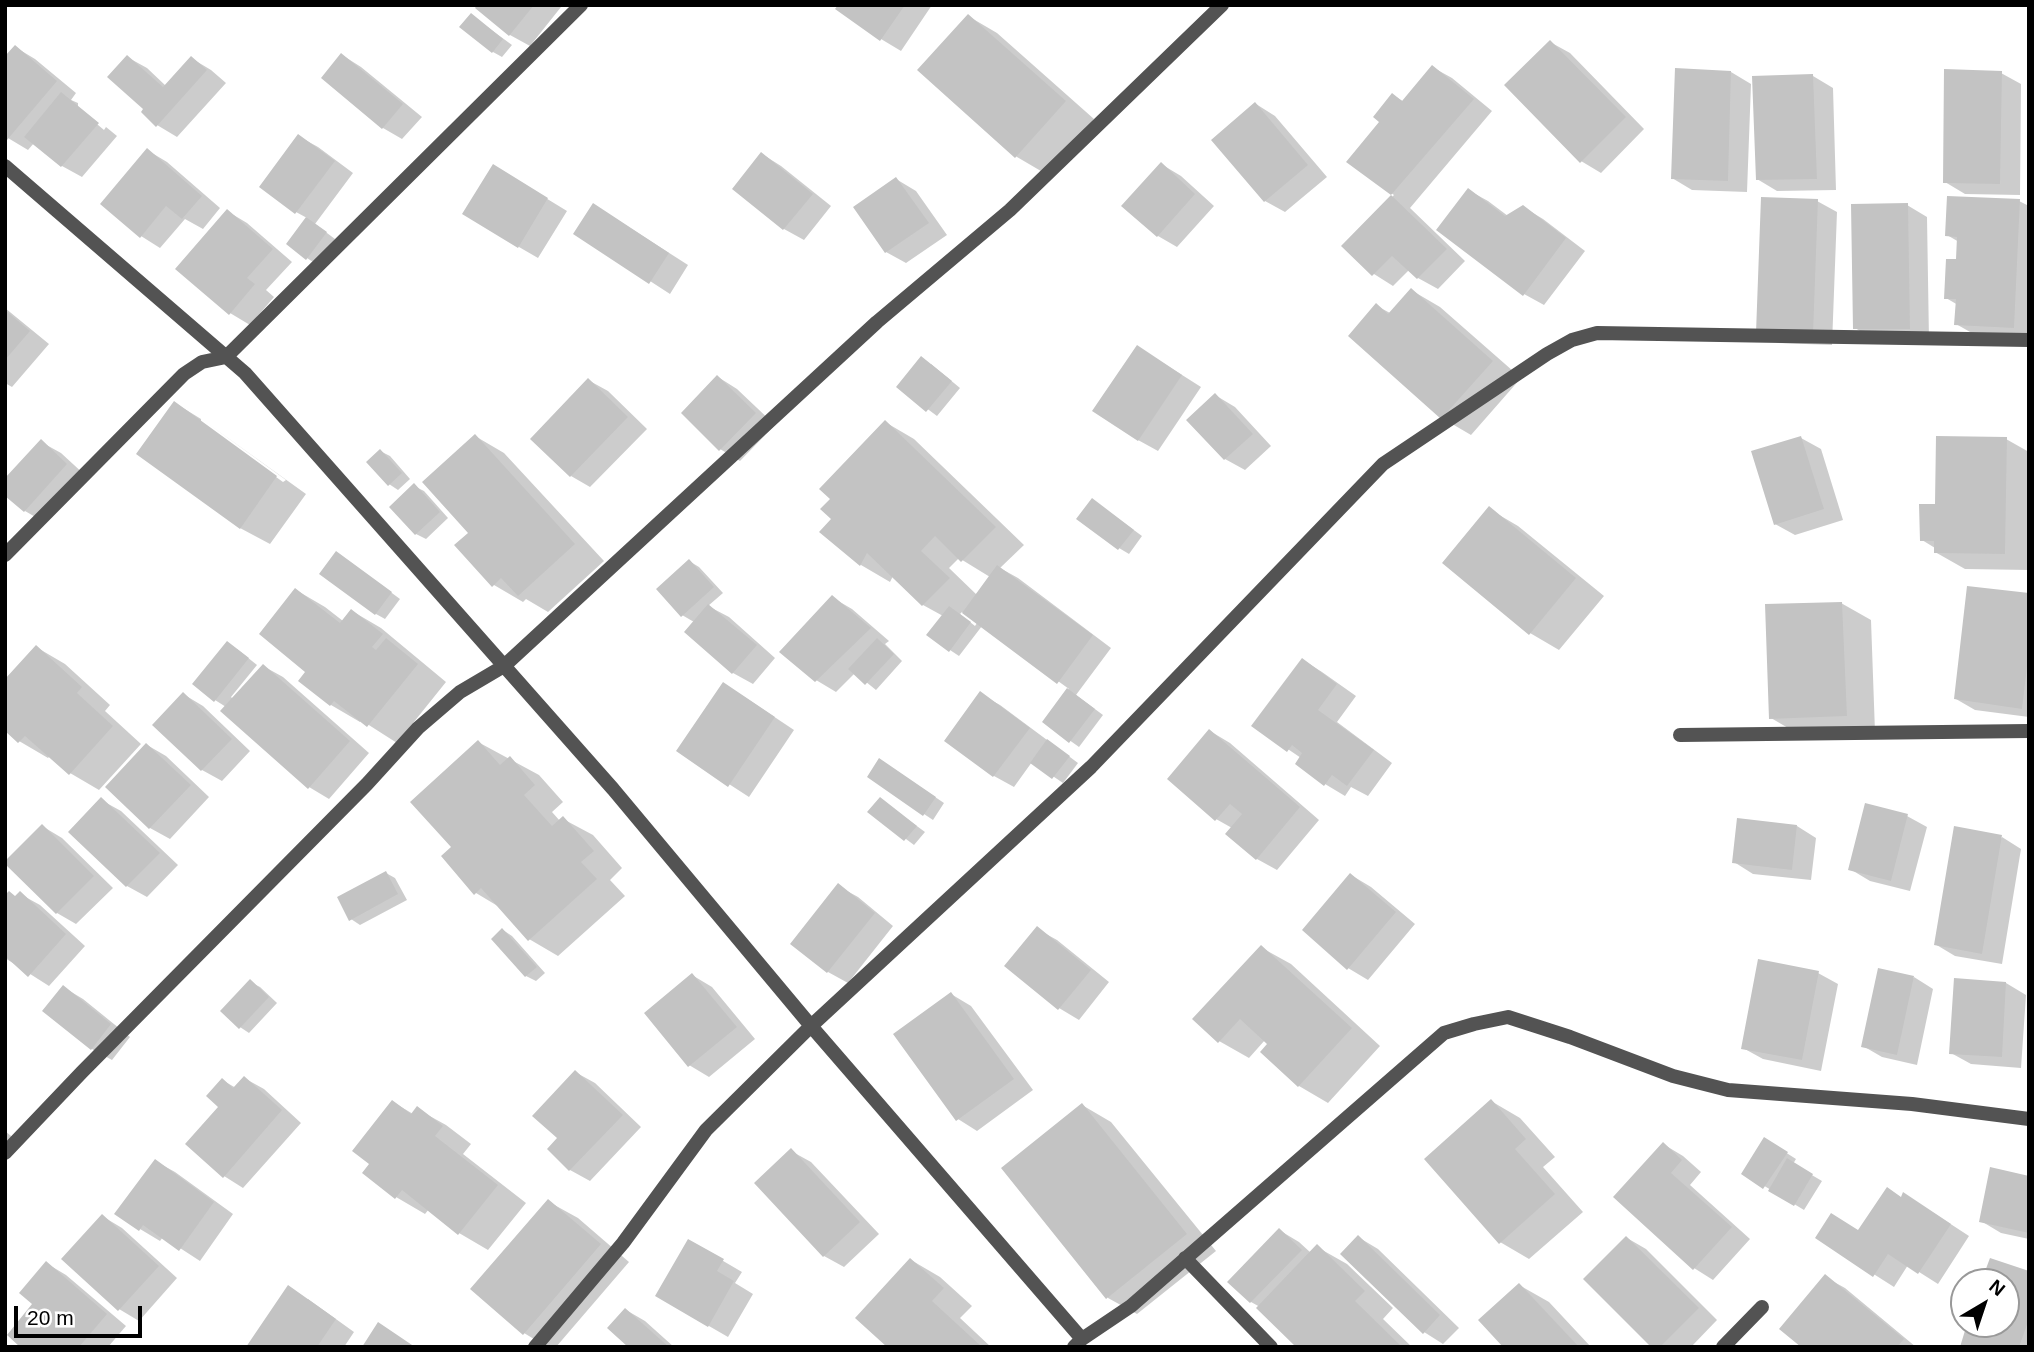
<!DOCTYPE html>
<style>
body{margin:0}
#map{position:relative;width:2034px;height:1352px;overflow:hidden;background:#fff;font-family:Helvetica,sans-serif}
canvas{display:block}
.frame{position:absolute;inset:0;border:7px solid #000;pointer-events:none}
.north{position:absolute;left:1950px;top:1268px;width:70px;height:70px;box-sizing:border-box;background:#fff;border:2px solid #999;border-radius:50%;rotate:39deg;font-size:19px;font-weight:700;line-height:28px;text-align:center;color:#000}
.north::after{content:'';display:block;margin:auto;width:24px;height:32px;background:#000;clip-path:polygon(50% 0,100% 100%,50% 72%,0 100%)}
.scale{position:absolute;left:14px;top:1306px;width:128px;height:32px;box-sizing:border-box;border:4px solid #000;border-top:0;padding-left:9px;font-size:21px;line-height:24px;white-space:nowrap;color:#000;-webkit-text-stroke:5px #fff;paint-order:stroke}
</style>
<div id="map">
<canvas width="2034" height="1352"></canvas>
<div class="frame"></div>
<div class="north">N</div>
<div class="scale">20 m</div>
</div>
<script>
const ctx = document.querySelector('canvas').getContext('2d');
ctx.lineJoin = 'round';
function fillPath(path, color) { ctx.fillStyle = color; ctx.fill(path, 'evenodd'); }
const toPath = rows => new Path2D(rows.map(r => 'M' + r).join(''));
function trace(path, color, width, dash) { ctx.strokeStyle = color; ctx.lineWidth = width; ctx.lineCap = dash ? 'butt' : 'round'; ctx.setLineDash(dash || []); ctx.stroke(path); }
fillPath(toPath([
 [479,5,559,5,561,7,530,46,510,35],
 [840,5,932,5,901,51,881,39,838,8],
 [471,15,512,45,502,57,493,52],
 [968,16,997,33,1094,119,1046,174,1017,157,919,70],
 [1550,42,1570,53,1644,129,1601,173,1581,161],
 [15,47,35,59,76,93,71,100,78,103,78,108,104,130,106,127,78,104,117,136,82,177,62,166,34,143,28,150,8,138],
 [342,55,361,67,422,117,402,139,383,128],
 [127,57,147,68,166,86,191,58,211,70,226,83,177,137,157,125,145,109],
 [1432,67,1452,78,1492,111,1410,208,1465,261,1438,289,1418,278,1409,270,1393,286,1374,274,1344,246,1394,195,1349,162,1382,122,1393,95,1404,102],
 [1731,72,1751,84,1747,192,1692,190,1672,178],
 [2001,73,2021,84,2020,195,1965,194,1945,182],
 [1813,76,1833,88,1836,190,1777,191,1757,179],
 [1256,104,1275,116,1327,177,1285,212,1265,201],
 [298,136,318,147,353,173,315,224,335,239,316,264,307,258,307,218,296,212],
 [147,150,167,162,220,208,203,229,185,219,160,248,141,236],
 [762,154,781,166,831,206,804,240,784,229],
 [1161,164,1181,176,1214,206,1177,247,1158,236],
 [513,178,567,211,538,258,519,247],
 [896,179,916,191,947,235,906,263,886,252],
 [1468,190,1488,201,1508,216,1523,207,1543,219,1585,251,1544,305,1524,294],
 [1817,201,1837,212,1832,345,1778,343,1758,332],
 [2019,201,2029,206,2029,343,1986,341,1956,324,1958,305,1946,298,1958,261,1959,242,1947,235],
 [1907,205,1927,217,1929,340,1875,340,1855,328],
 [227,211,247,223,292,262,266,290,274,297,250,325,230,313],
 [613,217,688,265,670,294,576,233],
 [1411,290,1440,307,1521,378,1471,435,1442,418,1377,306,1390,313],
 [5,308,49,344,12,387,5,383],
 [1138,347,1201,387,1158,451,1138,440],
 [931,364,960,388,937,416,898,387],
 [718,377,737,389,775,425,740,461,720,449],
 [588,380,608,391,647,429,590,487,571,476],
 [1215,395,1235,407,1271,446,1245,470,1225,459],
 [175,403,201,419,201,423,283,482,286,480,203,420,306,494,270,544,240,528],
 [885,422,914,439,1024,545,1000,568,1018,578,1111,648,1076,695,1103,715,1079,747,1044,722,1069,689,982,626,959,656,950,650,943,616,923,605,893,576,890,582,861,565,821,532,833,519,832,499],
 [959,558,990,577,977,595,949,568],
 [962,612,977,623,975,626,960,614],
 [475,436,504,453,604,561,548,612,526,599,523,602,494,585,470,533],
 [1801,438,1821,449,1843,520,1795,535,1775,524],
 [2006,439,2029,452,2029,570,1965,569,1935,552,1935,548,1922,540,1937,506],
 [41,442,61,453,86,476,44,522,25,511],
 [380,451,390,456,410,479,398,490,389,484],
 [414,486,424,491,448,518,426,539,416,534],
 [1101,506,1142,536,1129,554,1119,548],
 [1489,509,1518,526,1604,596,1559,650,1530,633],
 [346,559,400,599,385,619,376,614],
 [689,561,699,567,723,593,708,606,729,617,775,658,753,684,733,673,694,622,682,615],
 [296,590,325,607,343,621,352,611,381,628,446,682,397,743,361,720,360,722,331,705,300,681,308,672],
 [2029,595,2029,717,1975,710,1956,699],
 [833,598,852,609,889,641,885,644,902,661,876,690,855,673,836,692,816,680],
 [1841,603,1871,620,1875,732,1800,735,1771,718],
 [36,647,65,664,110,705,105,711,141,744,99,790,70,773,50,756,48,758,19,741],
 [237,649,257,665,231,697,233,699,263,666,283,677,369,753,329,799,309,787,226,707,215,700],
 [1303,660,1322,672,1356,696,1337,722,1392,763,1368,796,1351,787,1345,796,1325,784,1301,758,1254,726],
 [183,694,203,706,250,751,222,781,202,770,155,725],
 [980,694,1000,705,1078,763,1063,783,1032,762,1014,787,994,776,946,740],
 [743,696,794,730,749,797,678,751],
 [1210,731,1230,743,1319,820,1277,870,1257,859,1232,828,1216,819],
 [478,742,539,775,563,802,552,812,560,821,563,819,593,835,622,868,610,880,625,896,558,956,529,939,501,908,476,893,453,847],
 [147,745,166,756,209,797,170,839,150,828],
 [889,766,944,803,933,820,924,814],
 [880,799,925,832,914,845,870,812],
 [101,800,121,811,178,865,147,897,127,886,70,832],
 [1907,816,1927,827,1910,891,1870,881,1850,869],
 [42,826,62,838,113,888,76,924,57,913],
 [1797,826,1816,838,1811,880,1753,874,1734,862],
 [2002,837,2021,849,2002,964,1955,956,1935,944],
 [386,873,395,878,407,900,360,925,351,919],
 [1351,875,1371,887,1415,924,1368,980,1348,968],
 [838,886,858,897,893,926,848,983,828,972],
 [20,894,40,905,85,946,49,986,5,958,5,897,17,897],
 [1037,929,1057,940,1109,982,1079,1020,1059,1008,1007,966],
 [503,930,512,936,545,973,536,981,526,976],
 [1262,948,1291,964,1380,1046,1328,1103,1299,1086,1265,1040,1249,1058,1219,1041],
 [1818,973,1838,984,1821,1071,1763,1059,1743,1048],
 [692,975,712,987,755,1039,709,1077,689,1065],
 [1914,977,1933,989,1917,1065,1882,1057,1863,1046],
 [1956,980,2006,983,2026,995,2021,1068,1971,1064,1951,1053],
 [250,982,260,987,277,1003,249,1033,240,1027],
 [63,987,83,999,130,1037,112,1060,92,1049],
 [951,994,971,1006,1033,1090,977,1131,958,1119],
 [575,1072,595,1083,641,1127,590,1181,570,1170,549,1149,559,1138],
 [244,1078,264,1089,301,1123,243,1188,224,1176,221,1107,222,1080,236,1088],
 [1491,1101,1520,1118,1555,1157,1543,1167,1583,1212,1529,1259,1500,1242],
 [393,1102,413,1114,417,1109,446,1125,471,1144,463,1154,526,1203,488,1250,459,1233,429,1209,425,1214,396,1197,372,1164],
 [1082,1105,1111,1122,1216,1251,1137,1314,1108,1298],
 [5,1131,16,1140,5,1153],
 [1663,1144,1683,1156,1701,1172,1690,1185,1750,1239,1713,1280,1694,1268],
 [1774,1145,1796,1159,1793,1164,1822,1181,1804,1210,1743,1173],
 [791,1151,811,1162,879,1234,844,1267,824,1256],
 [155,1161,175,1172,233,1214,200,1261,163,1237,160,1241,140,1229],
 [2029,1177,2029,1239,2001,1233,1981,1221],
 [1902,1198,1923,1206,1969,1236,1938,1284,1908,1265,1894,1287,1817,1238,1860,1232],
 [549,1202,578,1218,629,1262,556,1347,547,1347,524,1333],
 [102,1216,122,1228,177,1278,139,1321,119,1309],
 [1279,1230,1299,1242,1311,1253,1317,1247,1347,1264,1393,1308,1383,1319,1412,1347,1298,1347,1260,1307,1251,1302,1230,1282],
 [1358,1237,1378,1249,1459,1328,1443,1344,1424,1332],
 [1627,1238,1646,1249,1717,1320,1691,1347,1653,1347],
 [689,1241,742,1272,735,1283,753,1294,728,1337,657,1296],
 [911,1260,940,1277,972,1306,960,1318,991,1347,890,1347],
 [46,1263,66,1275,126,1326,108,1347,23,1347],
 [2029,1273,2029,1347,1961,1347,1969,1324,2006,1324,2006,1282,1983,1282],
 [1825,1277,1845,1288,1916,1347,1804,1347],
 [1519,1285,1549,1302,1591,1347,1506,1347],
 [308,1299,354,1332,344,1347,248,1347],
 [626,1310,645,1321,674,1347,630,1347]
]), '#0003');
fillPath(toPath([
 [477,5,534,5,509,36,475,8],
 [838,5,905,5,880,41,835,9],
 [471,13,503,39,492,53,459,27],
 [968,14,1066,101,1015,158,917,70],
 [1550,40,1626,117,1580,163,1504,85],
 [15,45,57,81,7,140,5,138,5,56],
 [341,53,403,104,382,129,321,78],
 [127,55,163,87,191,56,207,70,156,127,141,112,143,109,107,77],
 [1432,65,1474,99,1391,195,1346,162,1379,122,1373,117,1392,93,1402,101],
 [1675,68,1731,71,1728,181,1671,179],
 [1944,69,2002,71,2000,184,1943,183],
 [1813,74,1817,179,1756,180,1752,76],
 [61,92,99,123,61,167,24,137],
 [1255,102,1308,165,1264,202,1211,140],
 [298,134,335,161,295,214,259,187],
 [147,148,202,196,182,219,166,206,140,238,100,204],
 [761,152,813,194,783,230,732,189],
 [1161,162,1195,194,1157,237,1121,206],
 [493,164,548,198,518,248,462,214],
 [896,177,929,223,885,253,853,207],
 [1468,188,1505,216,1523,205,1566,238,1523,296,1436,230],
 [1391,195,1447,249,1417,279,1392,256,1372,276,1341,246],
 [1947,196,2020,199,2014,328,1954,325,1956,299,1944,299,1946,259,1956,259,1957,237,1945,236],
 [1761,197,1818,199,1813,335,1756,333],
 [593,203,669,253,649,284,573,234],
 [1908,203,1910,329,1853,329,1851,204],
 [227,209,273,249,247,278,255,284,229,315,175,269],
 [306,217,327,232,306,260,286,244],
 [1411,288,1493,361,1441,419,1348,336,1376,303,1388,314],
 [5,310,30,331,5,360],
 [1137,345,1182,375,1138,441,1092,411],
 [921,356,952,381,926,412,896,387],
 [717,375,756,413,719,451,681,413],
 [588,378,628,417,570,477,530,439],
 [1215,393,1253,434,1224,460,1186,420],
 [174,401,277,476,240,529,136,454],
 [885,420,996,527,961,562,935,536,921,551,950,578,922,606,867,553,860,566,819,532,831,519,820,509,830,499,819,489],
 [475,434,575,544,518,596,501,578,492,587,454,545,468,533,422,482],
 [1801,436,1824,509,1774,525,1751,451],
 [1936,436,2007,437,2005,554,1934,553,1934,541,1920,541,1919,504,1935,504],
 [41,439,67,464,24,512,5,496,5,478],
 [380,449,402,473,388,486,366,462],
 [414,483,440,512,415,535,389,507],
 [1092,498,1134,530,1118,550,1076,519],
 [1489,506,1576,578,1529,635,1442,563],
 [336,551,392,592,375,615,319,574],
 [689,559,714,587,681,617,656,589],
 [997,565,1093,635,1057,684,962,613],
 [1967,586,2029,593,2029,650,2022,709,1954,699],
 [295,588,340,623,351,609,383,634,372,647,376,650,386,638,418,664,367,727,334,701,330,706,298,681,305,672,259,634],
 [832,595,871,628,815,682,779,652],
 [1842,602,1847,716,1769,719,1765,604],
 [708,604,757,645,732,674,684,632],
 [949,606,971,622,949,652,926,635],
 [877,638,894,654,865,685,848,669],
 [227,641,249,658,214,702,192,684],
 [36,645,82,687,77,693,113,726,69,775,25,736,18,743,5,731,5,679],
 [1302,658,1337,684,1318,710,1374,750,1347,786,1332,775,1324,786,1295,764,1302,753,1292,745,1287,752,1251,726],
 [263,664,350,741,308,789,220,711],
 [723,682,775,717,728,787,676,751],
 [1067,688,1095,709,1069,743,1042,722],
 [980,691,1030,728,993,777,944,741],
 [183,692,232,739,201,771,152,725],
 [1209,729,1300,807,1256,860,1225,834,1242,814,1230,804,1215,821,1167,779],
 [1047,739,1070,756,1052,779,1030,763],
 [478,740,500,765,510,756,535,785,524,795,552,826,563,816,594,851,581,862,597,879,528,941,481,888,474,895,441,856,451,847,410,802],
 [146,743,191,785,149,829,105,787],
 [879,758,936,797,923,816,867,777],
 [101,797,160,853,126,887,68,832],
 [880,797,917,826,904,841,867,812],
 [1865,803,1908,814,1891,881,1848,870],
 [1737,818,1797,825,1792,870,1732,863],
 [42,824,94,876,56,914,5,864,5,861],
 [1954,826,2002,835,1982,954,1934,945],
 [386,871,398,894,349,921,337,897],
 [1350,873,1396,912,1347,970,1302,930],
 [838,883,875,913,827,973,790,944],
 [9,891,15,896,20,891,66,934,28,977,5,956,5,895],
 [1037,926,1091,970,1058,1010,1004,966],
 [502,928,537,967,525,977,491,939],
 [1261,945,1352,1028,1298,1087,1260,1052,1267,1044,1240,1019,1218,1043,1192,1019],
 [1758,959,1819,971,1802,1060,1741,1049],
 [1878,968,1914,976,1897,1055,1861,1047],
 [692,973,737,1027,688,1067,644,1013],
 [1954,978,2006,982,2002,1057,1949,1054],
 [250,979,269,997,239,1029,220,1011],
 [63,985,111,1024,91,1050,42,1011],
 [951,992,1014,1079,956,1121,893,1034],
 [575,1070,623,1115,569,1171,547,1149,557,1138,532,1116],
 [244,1076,282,1110,223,1178,185,1144,218,1107,206,1096,222,1078,233,1088],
 [1491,1099,1526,1139,1515,1149,1555,1194,1499,1244,1424,1159],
 [392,1100,411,1114,417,1106,443,1126,435,1136,498,1185,458,1235,402,1190,395,1199,362,1173,369,1164,352,1151],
 [1082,1103,1187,1234,1106,1299,1001,1168],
 [1764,1137,1788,1152,1763,1189,1741,1174],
 [1663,1142,1682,1160,1671,1173,1732,1227,1693,1270,1613,1197],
 [791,1148,860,1222,823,1257,754,1183],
 [1787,1158,1813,1174,1794,1206,1768,1191],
 [155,1159,214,1202,179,1251,143,1225,139,1231,114,1214],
 [1990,1167,2029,1176,2029,1233,1979,1222],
 [1887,1187,1901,1197,1903,1192,1951,1224,1918,1274,1888,1254,1873,1277,1815,1238,1831,1213,1858,1230],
 [548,1199,601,1244,523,1335,470,1289],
 [102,1214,159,1266,118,1311,61,1259],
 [1279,1228,1302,1250,1250,1303,1227,1282],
 [1358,1235,1440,1315,1423,1334,1340,1254],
 [1626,1236,1699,1308,1660,1347,1651,1347,1583,1279],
 [688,1239,724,1259,717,1271,734,1281,708,1327,655,1296],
 [1317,1244,1365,1291,1355,1301,1402,1347,1296,1347,1256,1308],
 [910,1258,944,1288,932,1301,982,1347,887,1347,855,1318],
 [1990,1258,2029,1271,2029,1319,2019,1347,1960,1347,1967,1324,2006,1324,2006,1282,1981,1282],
 [46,1261,107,1314,79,1347,20,1347,7,1335,32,1304,19,1293],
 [1825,1274,1904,1339,1897,1347,1801,1347,1779,1329],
 [1519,1283,1579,1347,1503,1347,1478,1320],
 [288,1285,336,1319,317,1347,246,1347],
 [625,1308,669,1347,628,1347,607,1328],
 [378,1322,415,1347,362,1347]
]), '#c3c3c3');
trace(toPath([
 [5,166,245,373,613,789,811,1026,1082,1339],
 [5,555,184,374,202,362,226,357,581,5],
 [1680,735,2029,731],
 [5,1153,82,1072,367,784,418,728,460,692,504,666,877,322,1010,210,1222,5],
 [1185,1258,1271,1347],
 [535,1347,623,1243,706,1130,811,1026,1091,767,1383,464,1547,354,1572,340,1597,333,2029,340],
 [1074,1347,1082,1339,1131,1306,1444,1033,1474,1024,1508,1017,1570,1037,1673,1076,1728,1090,1912,1104,2029,1119],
 [1723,1347,1762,1307]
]), '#535353', 14);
</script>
